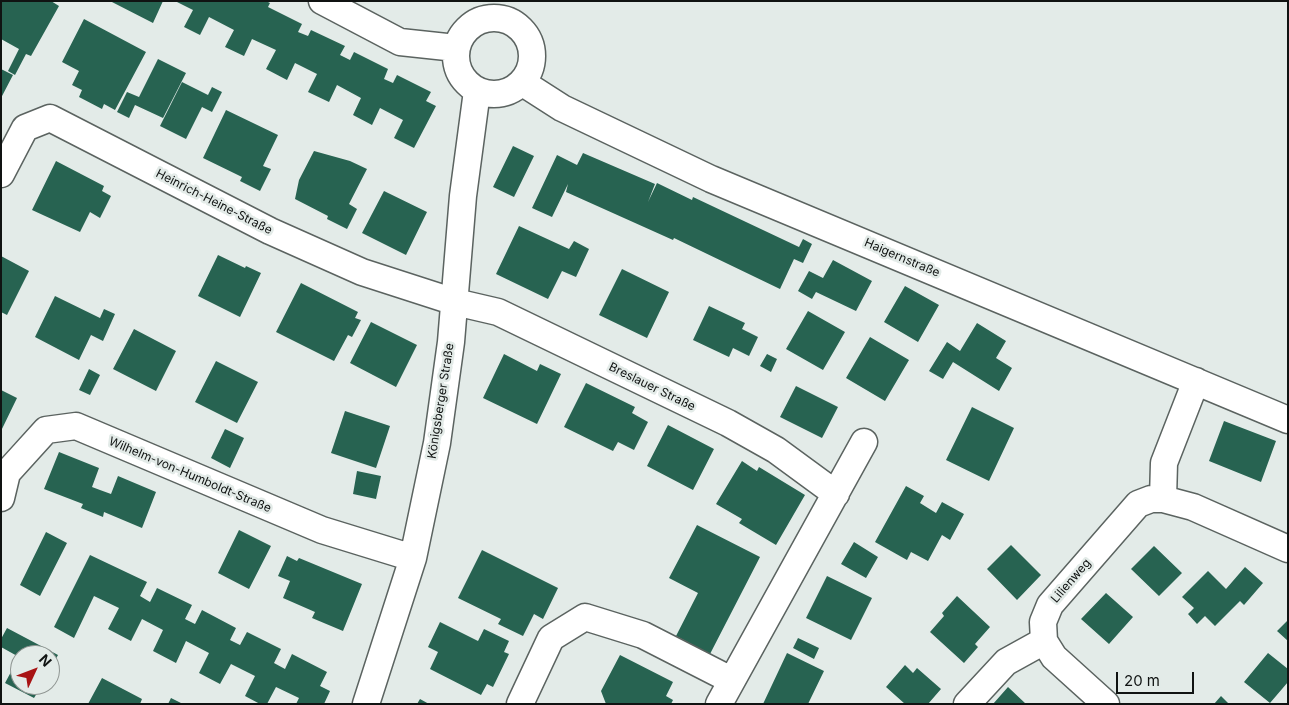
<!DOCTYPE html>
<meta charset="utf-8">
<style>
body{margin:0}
#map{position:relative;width:1289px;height:705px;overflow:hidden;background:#e3ebe8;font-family:Inter,sans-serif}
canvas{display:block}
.frame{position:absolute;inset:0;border:2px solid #101312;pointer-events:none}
.north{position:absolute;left:10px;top:645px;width:50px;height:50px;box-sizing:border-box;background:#e3ebe8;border:1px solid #8f9592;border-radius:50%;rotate:47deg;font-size:14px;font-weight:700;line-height:20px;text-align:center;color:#101312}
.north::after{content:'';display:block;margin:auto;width:18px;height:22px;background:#a81314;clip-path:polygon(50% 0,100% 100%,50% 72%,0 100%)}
.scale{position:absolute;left:1116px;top:672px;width:78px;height:22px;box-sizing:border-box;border:2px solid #101312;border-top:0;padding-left:6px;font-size:15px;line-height:18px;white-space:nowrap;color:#101312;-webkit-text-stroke:4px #e3ebe8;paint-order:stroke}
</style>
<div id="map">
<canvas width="1289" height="705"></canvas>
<div class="frame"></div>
<div class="north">N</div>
<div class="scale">20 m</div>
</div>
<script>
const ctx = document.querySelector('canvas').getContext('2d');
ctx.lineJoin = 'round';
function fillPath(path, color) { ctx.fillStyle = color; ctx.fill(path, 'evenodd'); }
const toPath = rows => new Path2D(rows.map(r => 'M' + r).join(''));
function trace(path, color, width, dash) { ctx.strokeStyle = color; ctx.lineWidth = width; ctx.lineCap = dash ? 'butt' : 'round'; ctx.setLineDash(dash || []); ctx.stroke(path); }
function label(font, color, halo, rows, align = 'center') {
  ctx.font = font + ' Inter,sans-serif'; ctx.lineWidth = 5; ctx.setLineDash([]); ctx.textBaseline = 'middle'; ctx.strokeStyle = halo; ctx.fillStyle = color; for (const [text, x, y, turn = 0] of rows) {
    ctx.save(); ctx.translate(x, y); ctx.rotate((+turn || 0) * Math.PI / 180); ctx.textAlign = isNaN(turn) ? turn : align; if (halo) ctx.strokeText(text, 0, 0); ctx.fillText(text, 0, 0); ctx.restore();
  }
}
fillPath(toPath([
 [1,1,51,1,59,6,31,56,26,54,15,75,8,71,19,49,1,39],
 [110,1,163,1,153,23],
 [175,1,266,1,270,3,268,7,302,24,298,32,308,36,311,30,345,46,340,55,350,60,354,52,388,69,384,79,393,83,397,75,431,92,426,101,436,106,414,148,394,138,403,120,380,108,372,125,353,115,361,98,337,85,329,102,308,92,317,74,295,63,287,80,266,69,276,50,252,39,244,56,225,47,234,30,209,17,200,35,184,27,193,10],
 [84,19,146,52,115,110,104,104,102,109,79,97,82,90,72,85,79,71,62,62],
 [158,59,186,73,163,118,135,105,129,118,117,112,127,92,139,97],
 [1,69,13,75,1,98],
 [182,82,208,95,212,87,222,92,212,112,202,107,186,139,160,126],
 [226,110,278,135,263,166,271,169,260,191,240,181,242,177,203,158],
 [513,146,534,156,514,197,493,187],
 [314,151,350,161,367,169,349,204,357,209,347,229,327,219,328,216,295,199,299,180],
 [583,153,655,184,648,202,657,183,692,200,693,197,799,247,803,239,812,244,803,263,794,259,780,289,674,238,673,240,566,192,568,184,552,217,532,208,557,155,577,165],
 [56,161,104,186,102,191,111,196,100,218,90,212,80,232,32,210],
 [384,191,427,212,406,255,362,233],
 [519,226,569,249,574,241,589,249,576,277,562,271,548,299,496,274],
 [218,255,245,268,246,266,261,273,240,317,198,296],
 [1,256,29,271,7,315,1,312],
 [833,260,872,281,856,311,816,292,812,299,798,291,809,271,823,278],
 [622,269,669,292,647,338,599,315],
 [301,283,358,312,355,318,361,320,352,337,348,335,334,361,276,332],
 [905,286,939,305,918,342,884,322],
 [55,296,100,318,104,309,115,314,103,341,91,335,79,360,35,337],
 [709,306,745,323,742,329,758,337,749,356,733,348,729,357,693,340],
 [808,311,845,332,823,370,786,349],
 [371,322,417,345,396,387,350,363],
 [977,323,1006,341,996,358,1012,368,999,391,953,362,943,379,929,371,947,342,960,351],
 [134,329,176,351,156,391,113,369],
 [870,337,909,360,885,401,846,378],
 [504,354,537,371,540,364,561,374,537,424,483,398],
 [767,354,777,359,771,372,760,366],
 [216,361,258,382,237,423,195,402],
 [89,369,100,375,90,395,79,390],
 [586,383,635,407,632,413,648,422,634,450,618,442,613,451,564,427],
 [796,386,838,407,822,438,780,417],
 [1,390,17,398,1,431],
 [972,407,1014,428,989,481,946,460],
 [345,411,390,426,376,468,331,453],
 [1224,421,1276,441,1261,482,1209,461],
 [668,425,714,449,693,490,647,466],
 [225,429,244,438,230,468,211,458],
 [59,452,99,468,92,487,100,490,111,494,118,476,156,492,142,528,104,512,103,517,81,508,83,504,44,489],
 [742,461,757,471,759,467,805,495,776,545,739,523,742,519,716,504],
 [357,471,381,476,376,499,353,494],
 [906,486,924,496,920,503,936,513,942,502,964,514,950,540,942,535,928,561,911,552,907,560,875,542],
 [697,525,760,557,710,654,676,636,698,593,669,578],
 [239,530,271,546,249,589,218,573],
 [46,532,67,543,40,596,20,585],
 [854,542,878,557,866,578,841,564],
 [1011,545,1041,575,1017,600,987,569],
 [1154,546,1182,573,1159,596,1131,569],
 [482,550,558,588,543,619,534,614,523,636,498,624,501,619,458,598],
 [90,555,147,582,140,596,150,602,157,588,192,605,185,619,195,624,202,610,236,628,230,640,240,645,247,632,281,649,274,663,285,669,292,654,327,672,320,686,330,691,324,704,296,704,299,698,276,687,267,704,260,704,245,696,255,676,231,664,220,684,199,673,209,653,186,641,176,663,153,651,163,630,142,619,131,641,108,629,119,608,94,596,74,638,54,627],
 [287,556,297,561,299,558,362,584,343,631,312,618,315,612,283,598,290,581,278,576],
 [1245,567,1263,583,1244,605,1240,601,1215,626,1205,616,1197,624,1188,614,1194,608,1182,597,1208,571,1226,589],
 [827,576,872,598,851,640,806,618],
 [1106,593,1133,617,1109,644,1081,619],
 [957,596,990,627,975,644,978,647,964,663,930,632,944,616,942,613],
 [1288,620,1288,641,1277,631],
 [440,622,478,641,484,629,509,641,504,652,509,654,493,687,487,684,481,695,430,669,438,652,428,647],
 [7,628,58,655,50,670,50,655,20,655,20,685,42,685,34,698,5,683,19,657,1,647,1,639],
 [798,638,819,648,814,659,793,648],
 [787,653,824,671,808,704,763,704],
 [1268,653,1288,669,1288,682,1270,703,1244,682],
 [620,655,673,682,666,696,673,700,671,704,606,704,601,691],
 [905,665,913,673,917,668,941,689,928,704,905,704,886,687],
 [102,678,142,699,140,704,88,704],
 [1008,687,1026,704,993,704],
 [1221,696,1229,704,1214,704],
 [171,698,183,704,168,704],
 [420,699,429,704,417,704]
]), '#276351');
const minor = toPath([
 [322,1,400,42,456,48],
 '456 56a38 38 0 1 1 76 0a38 38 0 1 1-76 0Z',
 [523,83,562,108,711,179,1288,420],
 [1,174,25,128,50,118,270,231,362,272,455,302,498,312,728,423,776,450,836,494],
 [1,498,7,473,46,430,76,426,322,530,413,558],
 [1163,499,1164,463,1196,381],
 [366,704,413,558,437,443,451,342,463,196,477,91],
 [520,704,551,638,585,617,643,635,731,680],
 [719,704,864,442],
 [967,704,1006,662,1044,641],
 [1106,704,1054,657,1044,641,1043,622,1050,605,1138,504,1151,499,1163,499,1193,507,1288,549]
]);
trace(minor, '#5b6360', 29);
trace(minor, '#fff', 26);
label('12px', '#101312', '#e3ebe8', [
 ["Heinrich-Heine-Straße",214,202,27],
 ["Haigernstraße",902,258,23],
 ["Breslauer Straße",652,387,26],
 ["Königsberger Straße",441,401,-81],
 ["Wilhelm-von-Humboldt-Straße",190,475,23],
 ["Lilienweg",1071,581,-49]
]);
</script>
